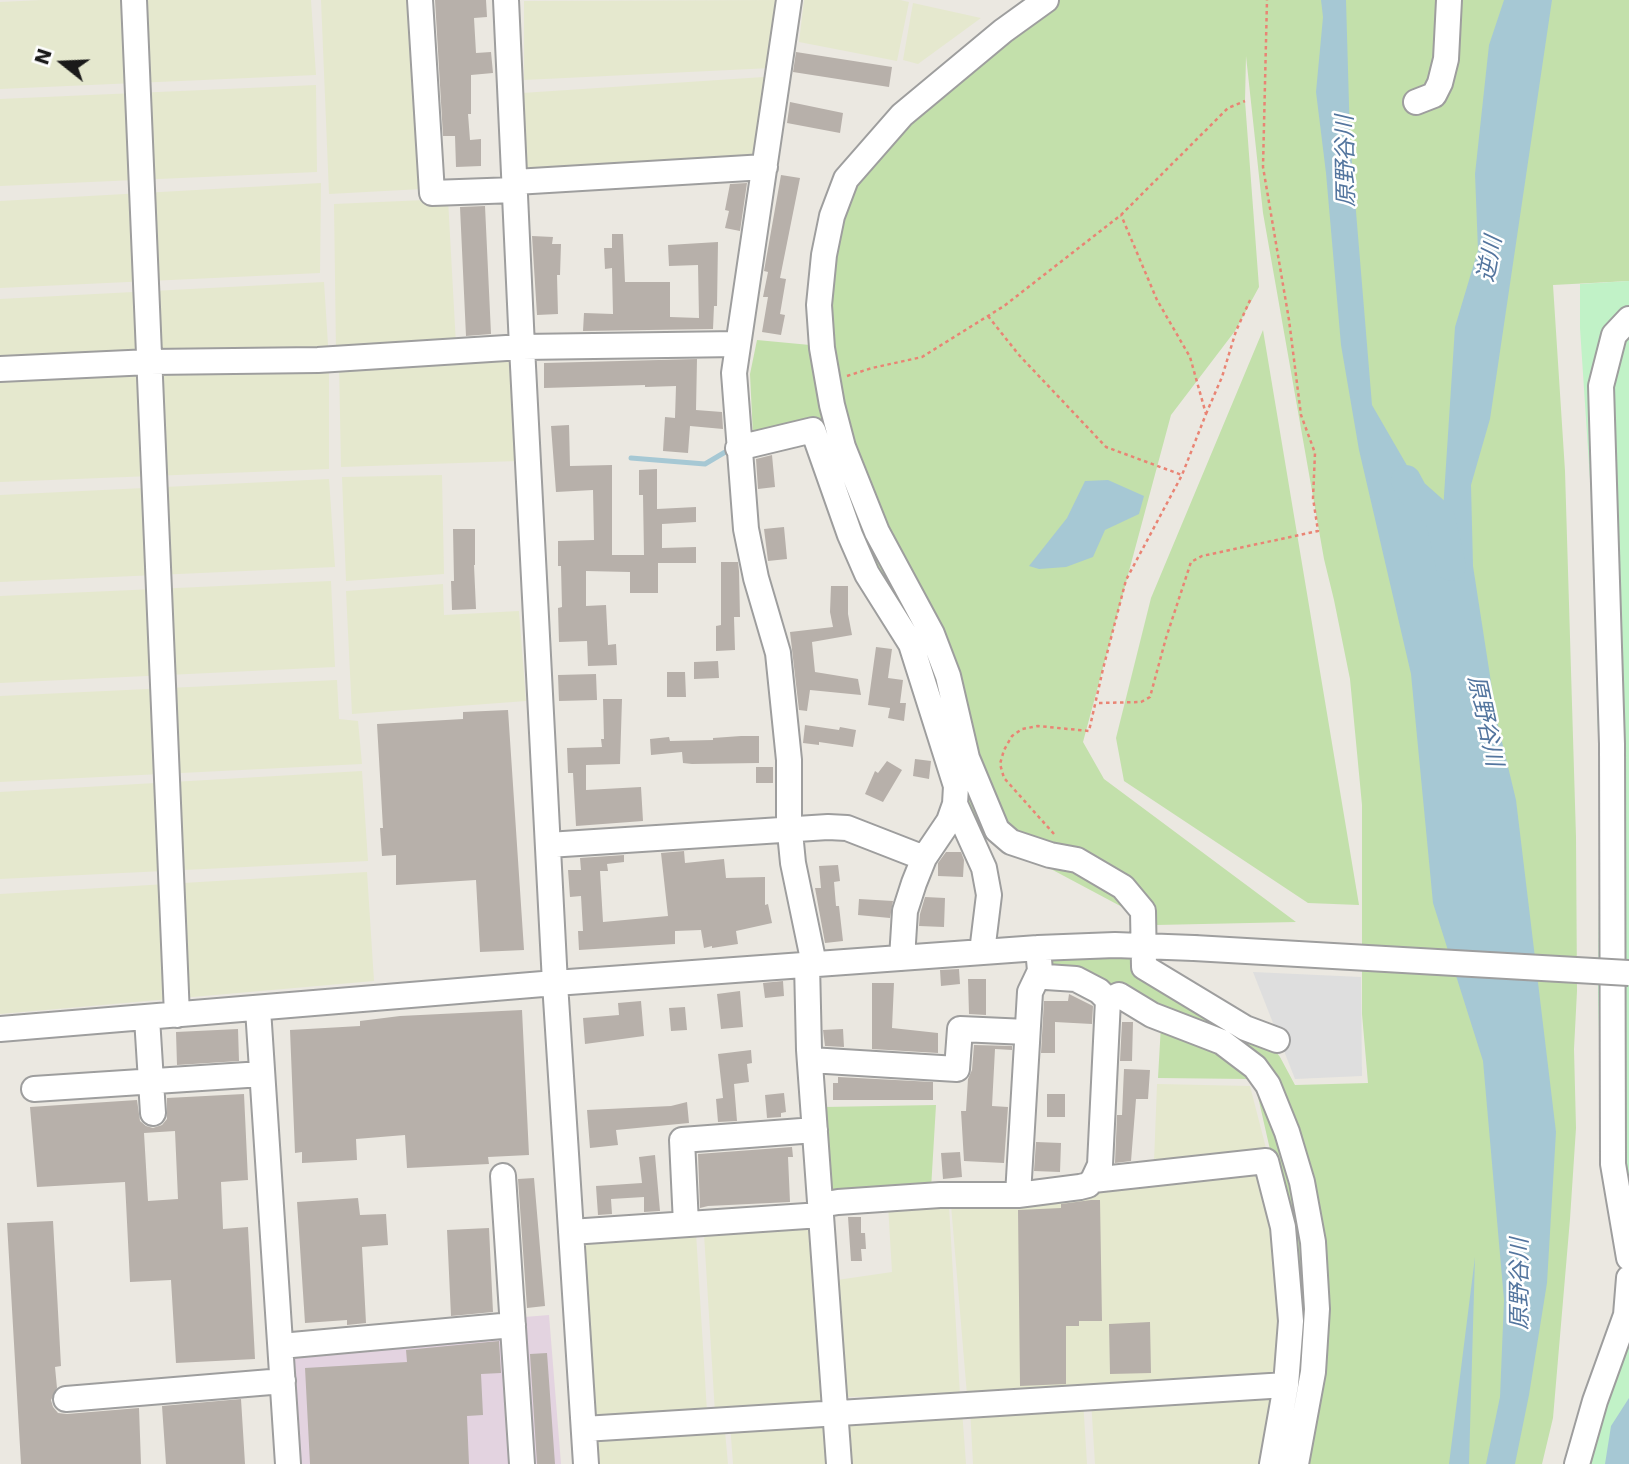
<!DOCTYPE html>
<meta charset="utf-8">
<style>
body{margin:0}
#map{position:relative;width:1629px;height:1464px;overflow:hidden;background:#ebe8e1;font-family:"DejaVu Sans",sans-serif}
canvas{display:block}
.north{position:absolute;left:28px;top:28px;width:70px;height:70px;-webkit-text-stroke:5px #fff;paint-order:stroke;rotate:288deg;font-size:19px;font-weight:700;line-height:28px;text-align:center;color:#1a1a1a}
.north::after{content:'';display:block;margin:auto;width:24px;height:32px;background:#1a1a1a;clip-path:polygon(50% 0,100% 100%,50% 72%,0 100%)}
</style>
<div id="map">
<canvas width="1629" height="1464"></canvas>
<div class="north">N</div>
</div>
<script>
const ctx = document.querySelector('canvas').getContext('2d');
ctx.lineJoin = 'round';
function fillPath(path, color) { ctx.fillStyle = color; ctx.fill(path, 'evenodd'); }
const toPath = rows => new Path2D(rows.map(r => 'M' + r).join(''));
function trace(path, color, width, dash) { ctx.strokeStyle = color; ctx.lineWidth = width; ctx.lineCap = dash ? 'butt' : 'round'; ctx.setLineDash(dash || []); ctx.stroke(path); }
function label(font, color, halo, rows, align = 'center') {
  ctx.font = font + ' "DejaVu Sans","Noto Sans JP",sans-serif'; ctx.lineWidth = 5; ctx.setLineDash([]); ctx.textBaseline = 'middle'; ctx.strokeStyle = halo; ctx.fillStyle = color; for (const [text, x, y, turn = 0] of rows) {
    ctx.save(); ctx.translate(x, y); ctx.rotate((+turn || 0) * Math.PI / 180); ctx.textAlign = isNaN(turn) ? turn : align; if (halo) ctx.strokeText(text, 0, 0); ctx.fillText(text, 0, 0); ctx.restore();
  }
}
fillPath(toPath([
 [549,1315,561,1464,301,1464,292,1336]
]), '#e3d3e0');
fillPath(toPath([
 [42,0,311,0,316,75,0,89,0,2],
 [321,0,415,0,422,189,329,194],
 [781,0,771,68,524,80,524,1],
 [804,0,900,0,909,2,897,61,799,42],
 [913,3,981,18,918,64,903,60],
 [779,76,761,167,528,182,522,93],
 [316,85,317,172,0,186,0,99],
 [321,183,320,273,0,288,0,201],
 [448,199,456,345,336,352,334,204],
 [324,282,329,360,0,370,0,299],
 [518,352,518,461,341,467,339,363],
 [329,367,329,469,0,482,0,378],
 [442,475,444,574,346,581,342,477],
 [329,479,335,567,0,582,0,495],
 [331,581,335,667,0,683,0,596],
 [443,584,444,615,519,611,526,701,352,714,346,591],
 [337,680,339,719,358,721,362,764,0,782,0,696],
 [362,771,368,861,0,879,0,792],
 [367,872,374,981,0,1014,0,894],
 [1157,1084,1250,1086,1267,1152,1154,1162],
 [1263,1167,1283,1283,1276,1379,967,1395,951,1205,1079,1194],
 [888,1205,949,1206,960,1395,846,1397,837,1280,892,1272],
 [817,1227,828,1405,715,1413,704,1234],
 [696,1233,707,1412,595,1419,583,1240],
 [1279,1393,1264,1464,1095,1464,1091,1400],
 [1083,1400,1087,1464,973,1464,970,1407],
 [962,1410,966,1464,852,1464,849,1418],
 [829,1419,832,1464,733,1464,730,1423],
 [725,1431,728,1464,600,1464,597,1437]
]), '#e5e8ce');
fillPath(toPath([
 [1037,0,1629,0,1629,281,1553,285,1565,471,1576,837,1577,991,1574,1049,1576,1128,1570,1219,1553,1418,1542,1464,1279,1464,1289,1233,1256,1088,1249,1079,1158,1078,1161,1025,1222,1050,1246,1076,1231,1028,1267,1040,1280,1057,1295,1085,1368,1083,1362,1014,1362,805,1350,679,1334,600,1324,559,1263,213,1246,56,1245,101,1259,287,1235,331,1171,415,1083,742,1104,779,1296,922,1156,925,972,827,813,430,753,436,750,374,757,340,810,345,852,171],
 [1263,330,1359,905,1308,903,1124,781,1116,738,1151,598],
 [1046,954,1130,956,1230,1019,1222,1042,1043,974],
 [936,1105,931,1189,827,1195,824,1107]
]), '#c3e0ab');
fillPath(toPath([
 [1629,281,1629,1464,1570,1464,1617,1318,1621,1264,1605,1159,1601,1111,1598,994,1600,803,1591,495,1580,328,1580,284]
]), '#c1f2c7');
fillPath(toPath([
 [1253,972,1361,977,1362,1076,1295,1079]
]), '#dedede');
fillPath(toPath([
 [1321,0,1346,0,1350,139,1372,405,1442,526,1455,327,1478,250,1475,174,1489,45,1504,0,1552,0,1490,419,1471,485,1473,566,1497,721,1516,800,1556,1132,1547,1283,1529,1395,1515,1464,1486,1464,1500,1397,1504,1300,1483,1061,1433,903,1411,674,1359,450,1341,345,1326,173,1316,92,1323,17],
 [1108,480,1144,496,1139,514,1105,530,1093,557,1066,567,1039,569,1029,566,1067,518,1085,481],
 [1475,1257,1469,1464,1449,1464],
 [1629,1398,1629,1464,1605,1464,1611,1426]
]), '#a6c8d4');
trace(toPath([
 [631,458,705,464,732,448]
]), '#a6c8d4', 5);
trace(toPath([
 [1406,480,1413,493,1440,517,1451,566]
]), '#a6c8d4', 30);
fillPath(toPath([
 [435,0,486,0,487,17,474,18,476,53,491,52,493,73,471,75,471,114,468,114,470,140,481,139,481,166,456,167,455,136,443,136],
 [796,52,892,67,889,87,793,72],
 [790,102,843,113,840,133,787,123],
 [781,175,800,178,780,278,786,279,780,314,785,315,781,335,762,332,768,297,763,297,768,272,764,271],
 [747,183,740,231,725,228,729,211,725,210,730,184],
 [485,206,491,334,466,336,460,207],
 [612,234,623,234,625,282,670,282,670,317,699,318,698,265,669,266,668,245,718,242,717,306,714,306,713,329,583,331,584,313,613,314,612,268,605,269,604,248,612,248],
 [532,236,553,237,552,244,561,244,560,275,557,275,558,314,537,315],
 [697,359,696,410,722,412,723,429,690,426,688,453,663,451,665,417,675,418,676,386,645,387,645,385,544,388,544,363],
 [569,425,570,466,612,465,612,555,644,555,643,495,639,495,639,470,657,469,657,509,696,507,696,522,662,524,662,548,696,547,696,563,658,563,658,593,630,593,630,572,586,571,586,606,606,605,608,645,616,644,617,665,588,666,587,641,559,642,558,608,562,607,561,566,558,566,558,541,594,540,593,490,556,492,551,426],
 [772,455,775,487,758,489,756,459],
 [784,527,787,559,768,561,764,529],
 [453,529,475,529,475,565,474,565,476,609,452,610,451,581,454,581],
 [721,562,738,562,739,571,740,617,734,617,735,650,716,651,716,626,721,625],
 [831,586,848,586,848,614,852,635,812,642,815,672,858,679,861,695,810,690,807,711,799,710,790,632,833,627,830,612],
 [876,647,892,649,888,678,903,680,900,703,906,703,904,721,888,718,890,708,868,705],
 [718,661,719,678,694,679,694,662],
 [667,672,685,672,686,697,667,697],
 [596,674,597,700,559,701,558,675],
 [603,699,622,699,620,764,586,765,586,790,641,787,643,821,576,826,573,773,568,773,567,748,602,747,601,739,604,739],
 [508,710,524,950,480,952,476,880,396,885,396,855,382,856,380,828,383,828,377,724,463,719,463,712],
 [805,725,839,730,840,727,856,730,853,747,819,742,819,745,803,743],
 [741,736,759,736,759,763,692,764,683,763,682,752,651,755,650,739,669,737,670,741,713,740,713,738],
 [915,759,931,761,929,779,913,776],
 [887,761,902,770,883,802,865,794,875,771,878,773],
 [756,767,773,767,773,783,756,783],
 [684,851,685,863,724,859,726,878,765,877,765,905,768,904,772,923,736,931,738,944,712,948,712,946,704,948,701,930,675,931,675,944,579,950,578,931,583,931,581,896,570,897,568,870,581,870,580,858,624,855,624,862,607,864,608,871,600,871,603,922,668,916,661,853],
 [946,852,961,852,964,860,963,877,938,876,938,863],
 [838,865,840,881,834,882,836,906,839,906,843,941,825,943,815,888,821,888,819,866],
 [925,897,945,898,944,927,919,926,920,914],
 [859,899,893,901,890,918,858,915],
 [959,969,960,984,941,986,940,970],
 [968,979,986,979,986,1015,969,1014],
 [783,981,784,996,765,998,763,983],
 [872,983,894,983,892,1028,938,1033,938,1053,872,1049],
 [740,991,743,1027,721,1029,717,994],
 [1069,994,1093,1006,1092,1024,1055,1022,1055,1053,1041,1053,1044,1001,1068,1001],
 [641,1001,644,1036,585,1044,583,1018,619,1015,618,1003],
 [685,1007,687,1030,671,1031,669,1008],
 [522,1010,529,1155,488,1157,489,1164,407,1168,405,1135,356,1139,357,1160,302,1163,302,1152,295,1153,290,1030,360,1026,360,1021,400,1016],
 [1122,1022,1133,1022,1132,1061,1120,1061],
 [238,1029,239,1061,177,1065,176,1032],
 [843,1029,844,1047,825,1046,823,1030],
 [974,1045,1012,1046,1012,1050,995,1049,992,1106,1008,1107,1004,1163,964,1161,961,1111,966,1111,968,1079,972,1070],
 [751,1050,752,1063,747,1064,749,1082,734,1084,737,1121,718,1122,716,1099,723,1098,718,1054],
 [1124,1069,1150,1070,1148,1099,1136,1099,1131,1161,1115,1163,1117,1115,1122,1115],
 [838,1077,933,1082,933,1100,833,1100,833,1083,838,1083],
 [784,1093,786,1112,781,1113,781,1117,767,1118,765,1095],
 [244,1094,248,1180,221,1182,223,1229,248,1227,255,1359,176,1363,171,1280,130,1282,125,1182,37,1187,30,1107,137,1100,140,1121,146,1126,153,1128,162,1125,167,1119,167,1098],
 [175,1131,178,1199,148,1201,144,1133],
 [1047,1094,1065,1094,1065,1117,1047,1117],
 [687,1102,689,1123,616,1130,618,1145,590,1148,587,1110,671,1106],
 [1036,1142,1061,1143,1060,1172,1034,1171],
 [792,1147,793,1157,788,1157,790,1202,708,1206,700,1208,698,1154],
 [960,1152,962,1177,943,1179,941,1153],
 [655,1155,660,1211,644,1212,644,1197,611,1199,612,1214,598,1215,596,1186,642,1183,639,1157],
 [534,1178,545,1306,527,1308,518,1179],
 [358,1198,360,1215,386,1214,388,1245,362,1247,366,1323,347,1325,347,1320,305,1323,297,1202],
 [1091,1200,1100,1200,1102,1321,1079,1321,1079,1326,1066,1326,1066,1384,1020,1386,1018,1210,1061,1208,1061,1204],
 [848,1217,861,1217,861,1233,865,1233,866,1249,861,1249,862,1261,851,1261],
 [53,1221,61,1366,55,1367,57,1388,51,1400,53,1407,58,1413,67,1414,139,1408,141,1464,21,1464,7,1223],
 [489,1228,493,1312,451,1316,447,1230],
 [1150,1322,1151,1373,1110,1374,1109,1324],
 [499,1341,501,1373,481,1374,483,1415,467,1416,469,1464,310,1464,305,1368,407,1362,406,1350],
 [547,1353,555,1464,537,1464,530,1354],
 [241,1399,245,1464,166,1464,162,1406]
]), '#b7b0aa');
const minor = toPath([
 [134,0,177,1015],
 [420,0,432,193,515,190],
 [506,0,522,347,555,983,586,1464],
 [789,0,734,373,746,529,756,578,778,653,789,760,789,822,793,863,814,964],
 [1046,0,1003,31,902,115,846,179,832,216,824,255,819,305,822,348,832,405,843,447,877,532,932,634,948,676,967,758,997,830,1011,842,1050,855,1077,860,1123,887,1143,911,1144,967,1245,1028,1277,1040],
 [1416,102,1434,95,1440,83,1446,59,1449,0],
 [515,182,765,167],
 [1629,319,1614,335,1601,386,1612,744,1613,1164,1629,1258],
 [0,369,150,362,318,360,522,347,738,344],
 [738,448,813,430,850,535,867,574,911,644,956,786,955,804,949,821,924,858,914,883,905,911,902,958],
 [955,804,984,868,989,895,982,952],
 [548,845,828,827,847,828,924,858],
 [807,964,809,1050,839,1464],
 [1108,1000,1119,995,1152,1015,1222,1042,1255,1067,1268,1085,1287,1132,1302,1182,1313,1242,1317,1309,1313,1372,1296,1464],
 [258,1009,288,1464],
 [147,1018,153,1113],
 [0,1029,555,983,1038,948,1115,945,1194,948],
 [810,1060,957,1069,960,1029,1027,1032],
 [34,1089,262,1074],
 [503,1176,522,1464],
 [1093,1180,1266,1161,1283,1227,1291,1321,1286,1385,1272,1464],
 [1018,1195,1030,992,1040,971],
 [820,1205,838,1202,940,1195,1018,1195,1080,1187,1088,1185,1093,1180,1100,1165,1108,1000,1099,991,1076,979,1046,977,1040,971,1038,948],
 [686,1224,682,1140,815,1130],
 [571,1232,821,1215],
 [281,1346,513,1325],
 [66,1399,283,1381],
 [584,1429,1286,1385],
 [1577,1464,1595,1401,1626,1315,1629,1278]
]);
trace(minor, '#9e9e9e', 28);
trace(toPath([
 [988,316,1019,355,1106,447,1182,475],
 [847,376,872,368,922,357,1004,306,1121,215,1228,108,1245,101],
 [1206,414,1222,377,1236,331,1251,298],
 [1099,703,1141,702,1150,697,1166,638,1191,562,1202,556,1318,531,1313,498,1315,453,1301,415,1289,320,1263,167,1267,0],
 [1054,834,1004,778,1000,764,1004,750,1012,736,1022,729,1038,726,1089,731,1103,669,1126,580,1182,475,1206,414,1190,357,1157,300,1121,215]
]), '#e98474', 2.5, [3.5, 3.5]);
trace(minor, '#fff', 24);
const minorBridge = toPath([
 [1194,948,1629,973]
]);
trace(minorBridge, '#9e9e9e', 28, []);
trace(minorBridge, '#fff', 24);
label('italic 23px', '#53759e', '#fff', [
 ["原野谷川",1347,161,-91],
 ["逆川",1491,259,-79],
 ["原野谷川",1484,721,78],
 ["原野谷川",1521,1284,-90]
]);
</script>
